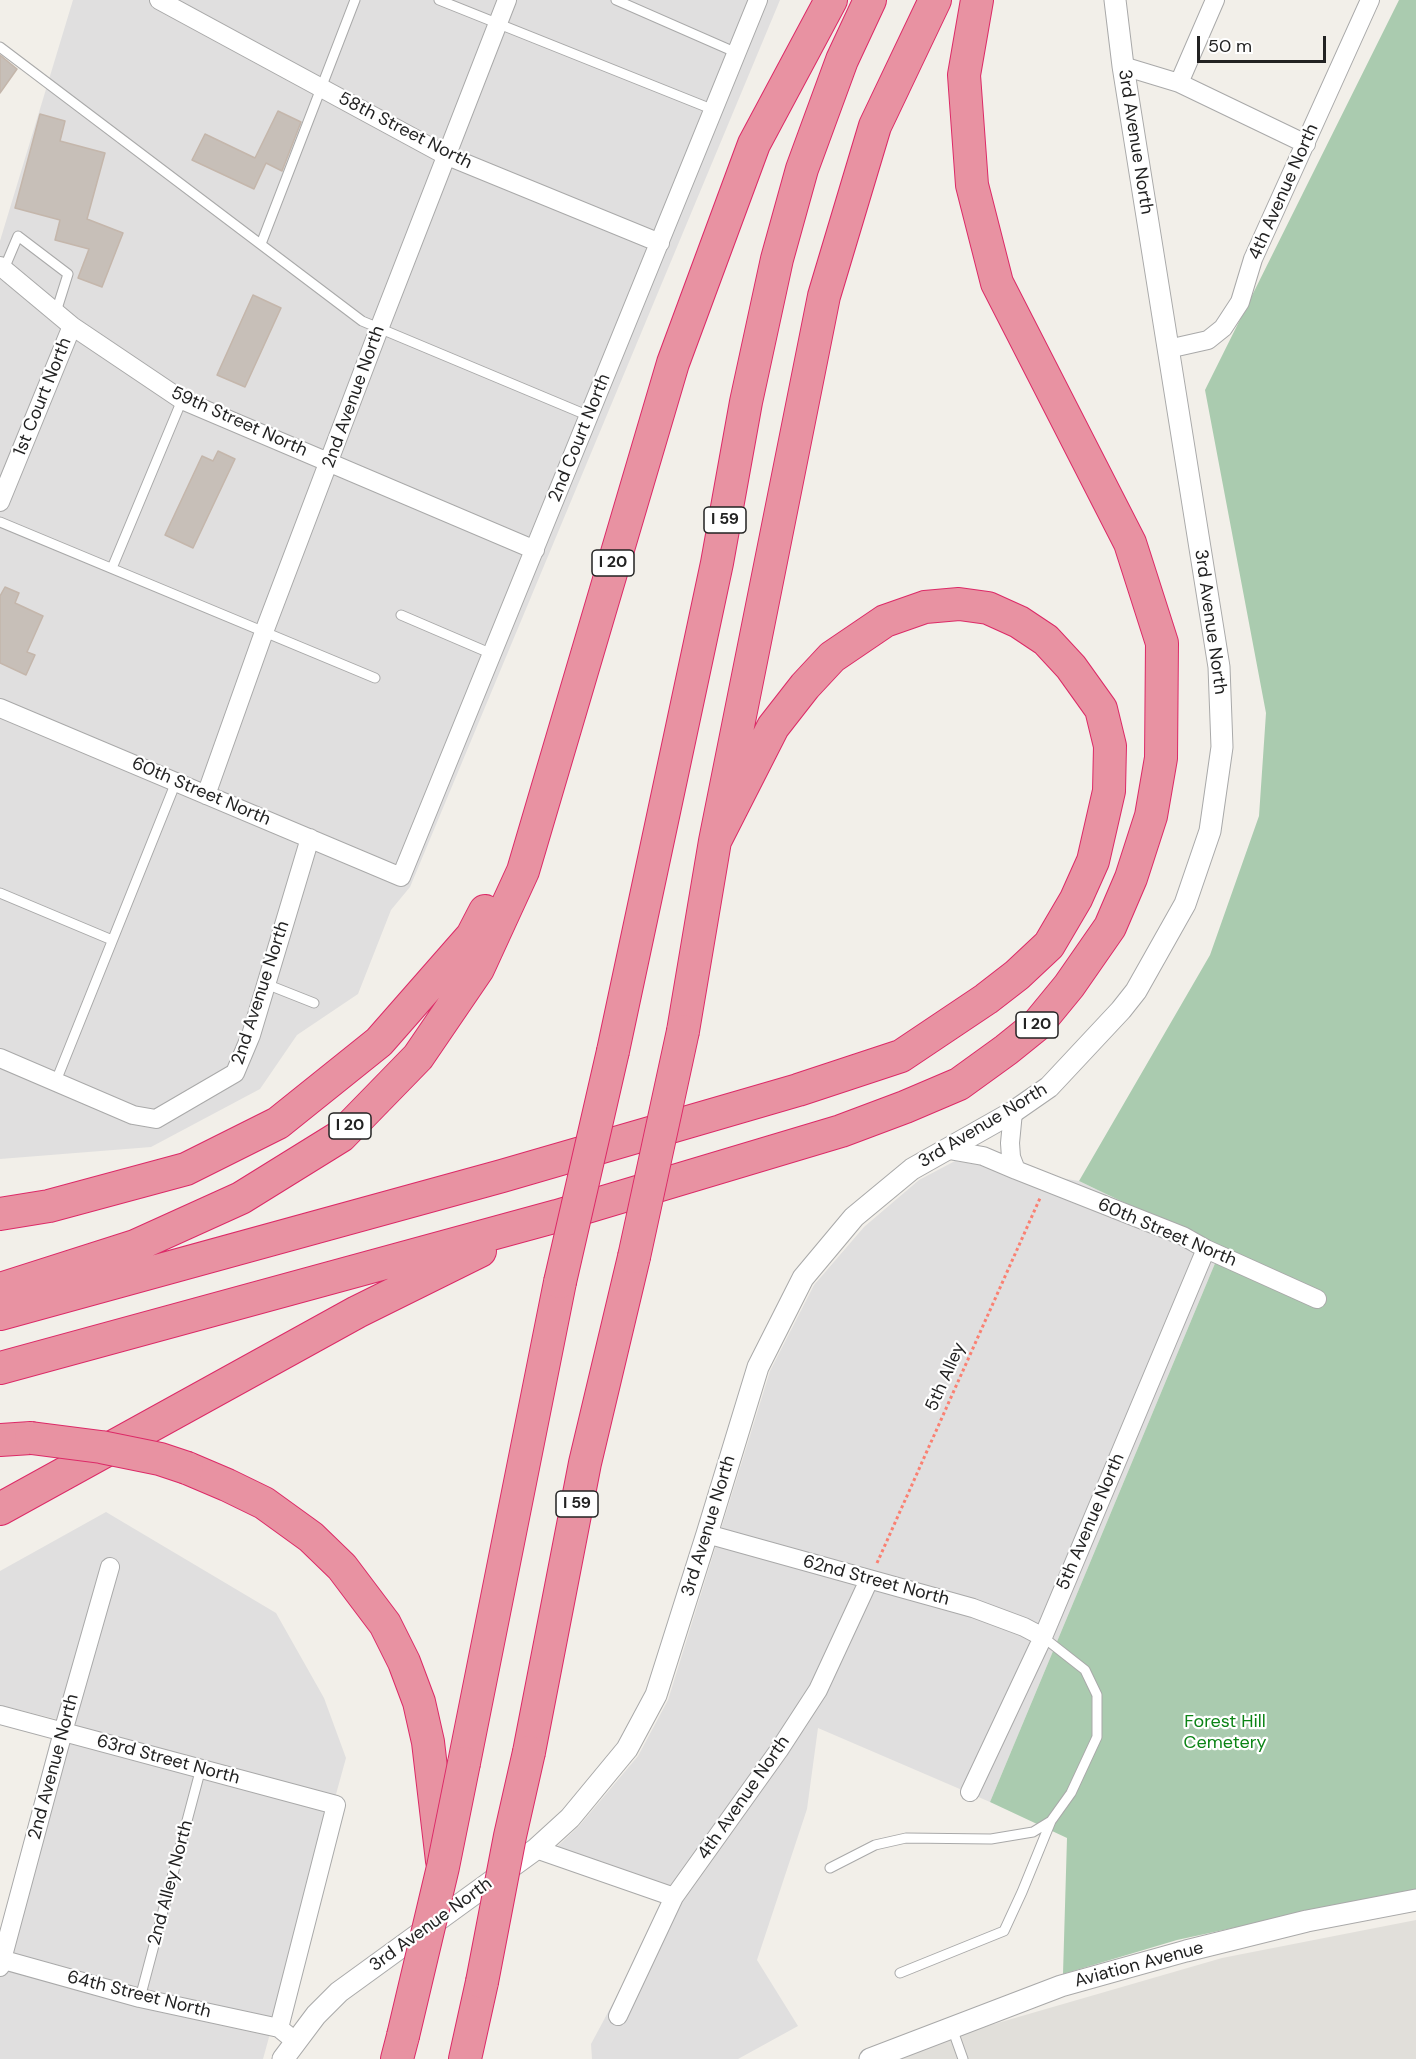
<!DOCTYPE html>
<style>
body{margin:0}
#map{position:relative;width:1416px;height:2059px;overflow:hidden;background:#f2efe9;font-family:"DM Sans",sans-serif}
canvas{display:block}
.scale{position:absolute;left:1197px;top:36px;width:129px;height:27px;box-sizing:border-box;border:3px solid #222;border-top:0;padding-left:8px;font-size:18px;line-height:21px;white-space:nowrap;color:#222;-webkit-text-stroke:4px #fff;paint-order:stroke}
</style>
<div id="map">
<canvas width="1416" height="2059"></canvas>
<div class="scale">50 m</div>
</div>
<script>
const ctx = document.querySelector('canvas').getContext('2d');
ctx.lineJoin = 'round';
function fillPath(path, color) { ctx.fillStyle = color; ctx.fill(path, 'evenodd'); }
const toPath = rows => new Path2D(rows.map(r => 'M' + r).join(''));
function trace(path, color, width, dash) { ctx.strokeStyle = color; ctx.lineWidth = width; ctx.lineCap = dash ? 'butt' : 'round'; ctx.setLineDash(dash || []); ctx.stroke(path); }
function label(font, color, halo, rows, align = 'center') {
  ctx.font = font + ' "DM Sans",sans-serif'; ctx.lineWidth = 4.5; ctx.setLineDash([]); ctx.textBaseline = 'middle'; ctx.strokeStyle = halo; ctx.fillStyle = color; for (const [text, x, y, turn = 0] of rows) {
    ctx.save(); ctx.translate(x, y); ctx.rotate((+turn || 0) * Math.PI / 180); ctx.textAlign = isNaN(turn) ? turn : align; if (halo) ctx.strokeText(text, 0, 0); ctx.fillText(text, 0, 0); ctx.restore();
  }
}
fillPath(toPath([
 [73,0,780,0,410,887,391,910,358,994,297,1035,260,1089,151,1147,0,1159,0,241],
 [955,1161,1079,1181,1221,1249,990,1802,818,1728,807,1809,757,1960,798,2026,738,2059,592,2059,591,2044,666,1904,544,1859,579,1826,638,1756,668,1700,770,1371,814,1285,864,1227,919,1180],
 [106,1512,276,1613,324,1698,346,1758,263,2059,0,2059,0,1931,56,1719,0,1705,0,1571]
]), '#e0dfdf');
fillPath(toPath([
 [1416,1920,1416,2059,891,2059,932,2042,1222,1958]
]), '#e1dfda');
fillPath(toPath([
 [1399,0,1416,0,1416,1891,1302,1913,1177,1940,1063,1974,1067,1838,990,1802,1221,1249,1079,1181,1210,955,1259,816,1266,713,1205,390]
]), '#aacbaf');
const building = toPath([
 [0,55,17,69,0,93,0,55],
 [278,111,301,122,282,171,266,163,254,189,192,160,205,134,255,158,278,111],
 [40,114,65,121,60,141,105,153,87,219,123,233,102,287,78,278,89,249,55,240,60,220,15,208,40,114],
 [253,295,281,308,245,387,217,375,253,295],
 [218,451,235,459,193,548,165,535,202,456,213,461,218,451],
 [5,587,19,593,15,603,43,616,27,652,35,655,26,675,0,663,0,596,5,587]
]);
fillPath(building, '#c7bfb8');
trace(building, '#c4b6ab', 1.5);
const service = toPath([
 [439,0,714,110],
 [616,0,737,53],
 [0,47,362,321,589,416],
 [261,244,355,0],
 [4,269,18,236,68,274,56,312],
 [0,522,375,678],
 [112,568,182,400],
 [401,615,492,654],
 [0,893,112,940],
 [266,984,314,1003],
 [56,1081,176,782],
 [830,1868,875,1845,906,1838,991,1839,1033,1832,1051,1821,1071,1793,1097,1737,1097,1695,1085,1670,1043,1637],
 [900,1973,1004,1931,1022,1892,1051,1821],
 [140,1998,201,1768],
 [952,2028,963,2059]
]);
const minor = toPath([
 [159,0,445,155,660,243],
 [1123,66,1179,83,1306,144],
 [1179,83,1215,0],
 [0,266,72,326,182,400,535,550],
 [1168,349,1208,340,1223,328,1240,302,1253,259,1370,0],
 [0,502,72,326],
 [0,708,401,877,758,0],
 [206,795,264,632,379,329,507,0],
 [0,1058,133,1115,156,1119,235,1073,251,1035,310,838],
 [1013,1112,1010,1143,1011,1157,1016,1170,1183,1236,1206,1249,1317,1299],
 [949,1150,983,1156,1016,1170],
 [707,1534,973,1608,1024,1627,1043,1637],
 [0,1715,336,1805,279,2028,295,2041],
 [970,1792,1043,1637,1206,1249],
 [536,1849,674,1897],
 [0,1959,140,1998,279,2028],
 [0,1967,63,1732,110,1567],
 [618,2016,674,1897,779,1750,818,1690,869,1580]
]);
const tertiary = toPath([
 [283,2059,316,2015,339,1992,536,1849,570,1818,627,1749,656,1695,707,1534,758,1367,803,1278,854,1217,912,1169,1013,1112,1049,1087,1121,1010,1136,991,1185,904,1210,831,1222,747,1219,667,1123,66,1115,0],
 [870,2059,1061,1986,1186,1951,1307,1921,1416,1900]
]);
const motorway = toPath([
 [683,1031,715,841,824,296,875,126,935,0],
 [613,1051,717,563,746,402,777,259,802,169,842,60,870,0],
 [0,1214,49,1206,186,1169,278,1123,379,1042,472,936,485,911],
 [0,1289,135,1246,241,1198,341,1136,418,1057,478,969,523,871,673,363,754,144,831,0],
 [0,1314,502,1176,798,1090,901,1056,986,999,1017,975,1049,945,1076,899,1093,861,1109,791,1110,746,1101,709,1071,667,1046,640,1019,622,988,608,959,604,925,607,885,621,832,657,805,686,773,727,715,841],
 [0,1368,557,1216,841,1131,905,1107,959,1084,1006,1050,1037,1025,1069,986,1110,927,1131,878,1151,816,1161,758,1162,643,1130,543,997,283,972,185,964,75,977,0],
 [0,1440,31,1438],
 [187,1468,227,1485,264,1503,311,1537,342,1567,385,1624,404,1662,419,1702,428,1742,442,1861],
 [0,1509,357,1312,480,1251],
 [529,1752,585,1463,634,1257],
 [464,1763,560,1282],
 [397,2059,403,2036],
 [465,2059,482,1982]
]);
trace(service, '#a9a9a9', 11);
trace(minor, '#a9a9a9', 20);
trace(tertiary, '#a9a9a9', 23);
trace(motorway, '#dc2a67', 34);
trace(toPath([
 [877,1563,1041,1196]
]), '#fa8072', 3, [3, 3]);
trace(service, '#fff', 9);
trace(minor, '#fff', 18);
trace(tertiary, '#fff', 21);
trace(motorway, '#e892a2', 32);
const motorwayBridge = toPath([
 [634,1257,683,1031],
 [560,1282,613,1051],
 [31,1438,101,1447,160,1459,187,1468],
 [482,1982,510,1836,529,1752],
 [403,2036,443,1867,464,1763]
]);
trace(motorwayBridge, '#dc2a67', 34, []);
trace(motorwayBridge, '#e892a2', 32);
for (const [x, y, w] of [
 [725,520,42],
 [613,563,42],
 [1037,1025,42],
 [350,1126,42],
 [577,1504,42]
]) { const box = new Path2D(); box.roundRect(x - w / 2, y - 13, w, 26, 4.5); ctx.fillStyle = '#fff'; ctx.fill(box); trace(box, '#222', 1.5); }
label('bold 16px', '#222', null, [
 ["I 59",725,520],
 ["I 20",613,563],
 ["I 20",1037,1025],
 ["I 20",350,1126],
 ["I 59",577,1504]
]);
label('18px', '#222', '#fff', [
 ["58th Street North",405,131,27],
 ["3rd Avenue North",1135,142,81],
 ["4th Avenue North",1284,192,-66],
 ["1st Court North",43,397,-68],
 ["2nd Avenue North",354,397,-70],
 ["59th Street North",239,422,24],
 ["2nd Court North",580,438,-68],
 ["3rd Avenue North",1210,622,82],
 ["60th Street North",201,792,23],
 ["2nd Avenue North",261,993,-72],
 ["3rd Avenue North",983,1126,-31],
 ["60th Street North",1167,1233,23],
 ["5th Alley",946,1377,-66],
 ["5th Avenue North",1091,1522,-67],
 ["3rd Avenue North",709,1526,-73],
 ["62nd Street North",876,1581,15],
 ["63rd Street North",168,1760,15],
 ["2nd Avenue North",54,1767,-75],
 ["4th Avenue North",744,1798,-55],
 ["2nd Alley North",171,1883,-75],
 ["3rd Avenue North",431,1925,-36],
 ["Aviation Avenue",1139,1965,-15],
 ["64th Street North",139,1995,14]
]);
label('18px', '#0c8416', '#fff', [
 ["Forest Hill",1225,1722],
 ["Cemetery",1225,1743]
]);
</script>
